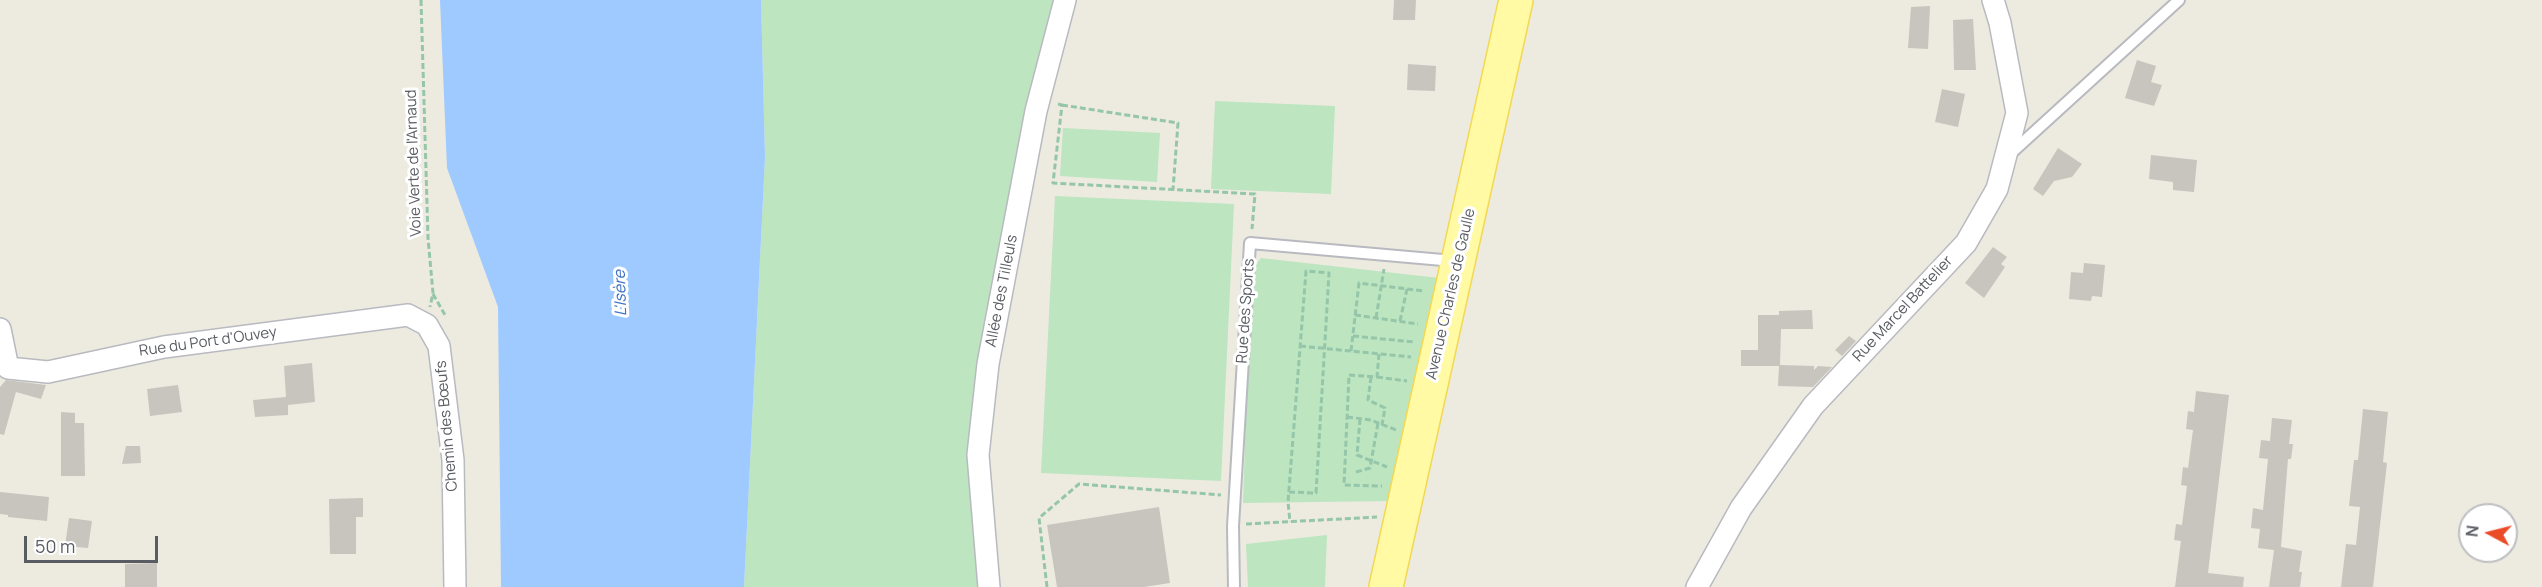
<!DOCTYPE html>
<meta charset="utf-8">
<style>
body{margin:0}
#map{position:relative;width:2542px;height:587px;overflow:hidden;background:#edebe0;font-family:Manrope,sans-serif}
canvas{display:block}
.north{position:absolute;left:2458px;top:503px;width:60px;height:60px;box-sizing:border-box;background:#fff;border:2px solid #bdbec0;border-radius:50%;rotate:277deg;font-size:16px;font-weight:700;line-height:24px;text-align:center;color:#595c62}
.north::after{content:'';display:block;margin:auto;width:21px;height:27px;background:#eb4c28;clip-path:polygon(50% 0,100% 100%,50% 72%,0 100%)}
.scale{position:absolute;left:24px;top:536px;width:134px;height:27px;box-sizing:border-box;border:3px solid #595c62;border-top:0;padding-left:8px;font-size:18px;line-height:21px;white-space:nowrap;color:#595c62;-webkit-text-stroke:4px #fff;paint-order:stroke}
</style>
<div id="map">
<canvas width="2542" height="587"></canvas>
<div class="north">N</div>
<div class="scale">50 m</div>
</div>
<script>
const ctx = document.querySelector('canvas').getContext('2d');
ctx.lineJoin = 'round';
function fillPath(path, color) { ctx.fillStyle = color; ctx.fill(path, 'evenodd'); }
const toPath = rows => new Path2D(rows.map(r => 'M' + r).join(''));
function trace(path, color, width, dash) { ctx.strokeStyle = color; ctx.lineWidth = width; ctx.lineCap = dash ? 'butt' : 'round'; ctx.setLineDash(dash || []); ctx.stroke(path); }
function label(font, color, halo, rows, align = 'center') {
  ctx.font = font + ' Manrope,sans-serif'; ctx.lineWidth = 6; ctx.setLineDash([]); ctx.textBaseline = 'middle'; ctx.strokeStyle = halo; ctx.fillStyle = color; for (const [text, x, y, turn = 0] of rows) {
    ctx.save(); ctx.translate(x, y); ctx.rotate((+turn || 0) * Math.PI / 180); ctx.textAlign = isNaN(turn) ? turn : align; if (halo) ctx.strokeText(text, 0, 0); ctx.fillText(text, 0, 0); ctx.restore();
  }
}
fillPath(toPath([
 [761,0,1065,0,988,364,989,587,744,587,765,157],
 [1215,101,1335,106,1331,194,1211,189],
 [1063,128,1160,133,1157,182,1060,176],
 [1055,196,1234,204,1221,481,1041,473],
 [1261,258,1439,278,1392,501,1243,503,1251,271],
 [1327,535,1325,587,1248,587,1246,544]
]), '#bce5c0');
fillPath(toPath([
 [440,0,761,0,765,157,744,587,501,587,498,307,447,168]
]), '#9ecaff');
fillPath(toPath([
 [1394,0,1416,0,1415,20,1393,20],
 [1930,6,1928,49,1908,48,1911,7],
 [1973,19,1976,70,1954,70,1953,20],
 [2137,60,2156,66,2151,82,2162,85,2154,106,2125,98],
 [1408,64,1436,66,1435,91,1407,90],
 [1942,89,1965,94,1958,127,1935,122],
 [2058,148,2082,164,2072,177,2054,181,2043,196,2033,189],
 [2151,155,2197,160,2194,192,2173,190,2173,182,2149,179],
 [1993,247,2007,257,2001,264,2005,267,1984,298,1965,283],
 [2084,263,2105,265,2102,297,2092,296,2091,301,2069,299,2071,272,2083,273],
 [1812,310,1813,329,1781,329,1780,365,1814,366,1814,370,1818,366,1832,367,1813,387,1778,386,1779,366,1741,366,1741,350,1758,350,1758,315,1779,315,1779,311],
 [1849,336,1856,341,1842,356,1835,350],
 [312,363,315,402,288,405,288,415,255,417,253,400,286,397,284,366],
 [6,380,46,385,41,399,16,392,4,435,0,434,0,387],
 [178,385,182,412,150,416,147,389],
 [2196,391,2229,395,2208,573,2244,577,2243,587,2175,587,2181,541,2174,540,2176,524,2182,525,2187,486,2181,485,2183,467,2188,468,2193,430,2186,429,2188,411,2194,412],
 [2363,409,2388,412,2383,462,2387,463,2373,587,2341,587,2346,544,2356,545,2360,507,2349,506,2354,460,2358,460],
 [61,412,75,413,75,423,84,423,85,476,61,476],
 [2272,418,2292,420,2289,444,2293,444,2291,459,2288,459,2281,547,2302,551,2299,572,2302,572,2300,587,2269,587,2274,550,2258,548,2260,529,2251,528,2253,508,2263,510,2268,459,2259,458,2261,440,2270,441],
 [126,446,140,446,141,463,122,464],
 [0,492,49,497,47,521,8,517,8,515,0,514],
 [363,498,363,517,356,517,356,554,330,554,329,499],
 [1159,507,1170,583,1144,587,1057,587,1047,525],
 [69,518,92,521,88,548,65,546],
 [157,563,157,587,125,587,125,564]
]), '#c7c5be');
const service = toPath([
 [2009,155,2179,0],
 [1234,587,1233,526,1250,243,1454,261]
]);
const minor = toPath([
 [0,329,8,368],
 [8,368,48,372,164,347,408,315,427,325,439,346,453,460,455,587],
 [989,587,978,455,988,364,1036,111,1065,0],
 [1697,587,1741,508,1813,406,1966,243,1997,189,2017,113,2000,23,1993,0]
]);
const primary = toPath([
 [1386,587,1516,0]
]);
trace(service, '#b8bac0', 14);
trace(minor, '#b8bac0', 24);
trace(primary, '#f3d853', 36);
trace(toPath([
 [421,0,428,238,433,293,430,307],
 [1058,104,1062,105,1053,183,1255,194,1252,229],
 [1062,105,1178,123,1173,190],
 [433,294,445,315],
 [1355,315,1418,324],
 [1376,318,1384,269],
 [1400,321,1407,289],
 [1353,336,1414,342],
 [1300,346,1411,357],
 [1351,351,1359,283,1424,291],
 [1379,354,1377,377,1349,375,1344,485,1382,486],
 [1371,377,1368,400,1385,408,1382,425],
 [1377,377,1407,381],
 [1347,417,1371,420,1396,430],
 [1360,419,1357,455,1387,467],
 [1356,472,1370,468,1378,423],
 [1289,492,1316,493,1329,273,1306,271,1288,502,1290,522],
 [1246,524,1377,517],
 [1047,587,1039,518,1079,484,1221,495]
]), '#95c6a9', 3, [6, 3]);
trace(service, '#fff', 10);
trace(minor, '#fff', 21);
trace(primary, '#fffaa3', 33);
label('15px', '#595c62', '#fff', [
 ["Voie Verte de l'Arnaud",414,163,-92],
 ["Allée des Tilleuls",1002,291,-79],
 ["Avenue Charles de Gaulle",1451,294,-77],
 ["Rue Marcel Battelier",1903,309,-47],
 ["Rue des Sports",1246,311,-86],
 ["Rue du Port d'Ouvey",208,342,-8],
 ["Chemin des Bœufs",447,426,-95]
]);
label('italic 16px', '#3f71c4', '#fff', [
 ["L'Isère",621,293,-92]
]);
</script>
